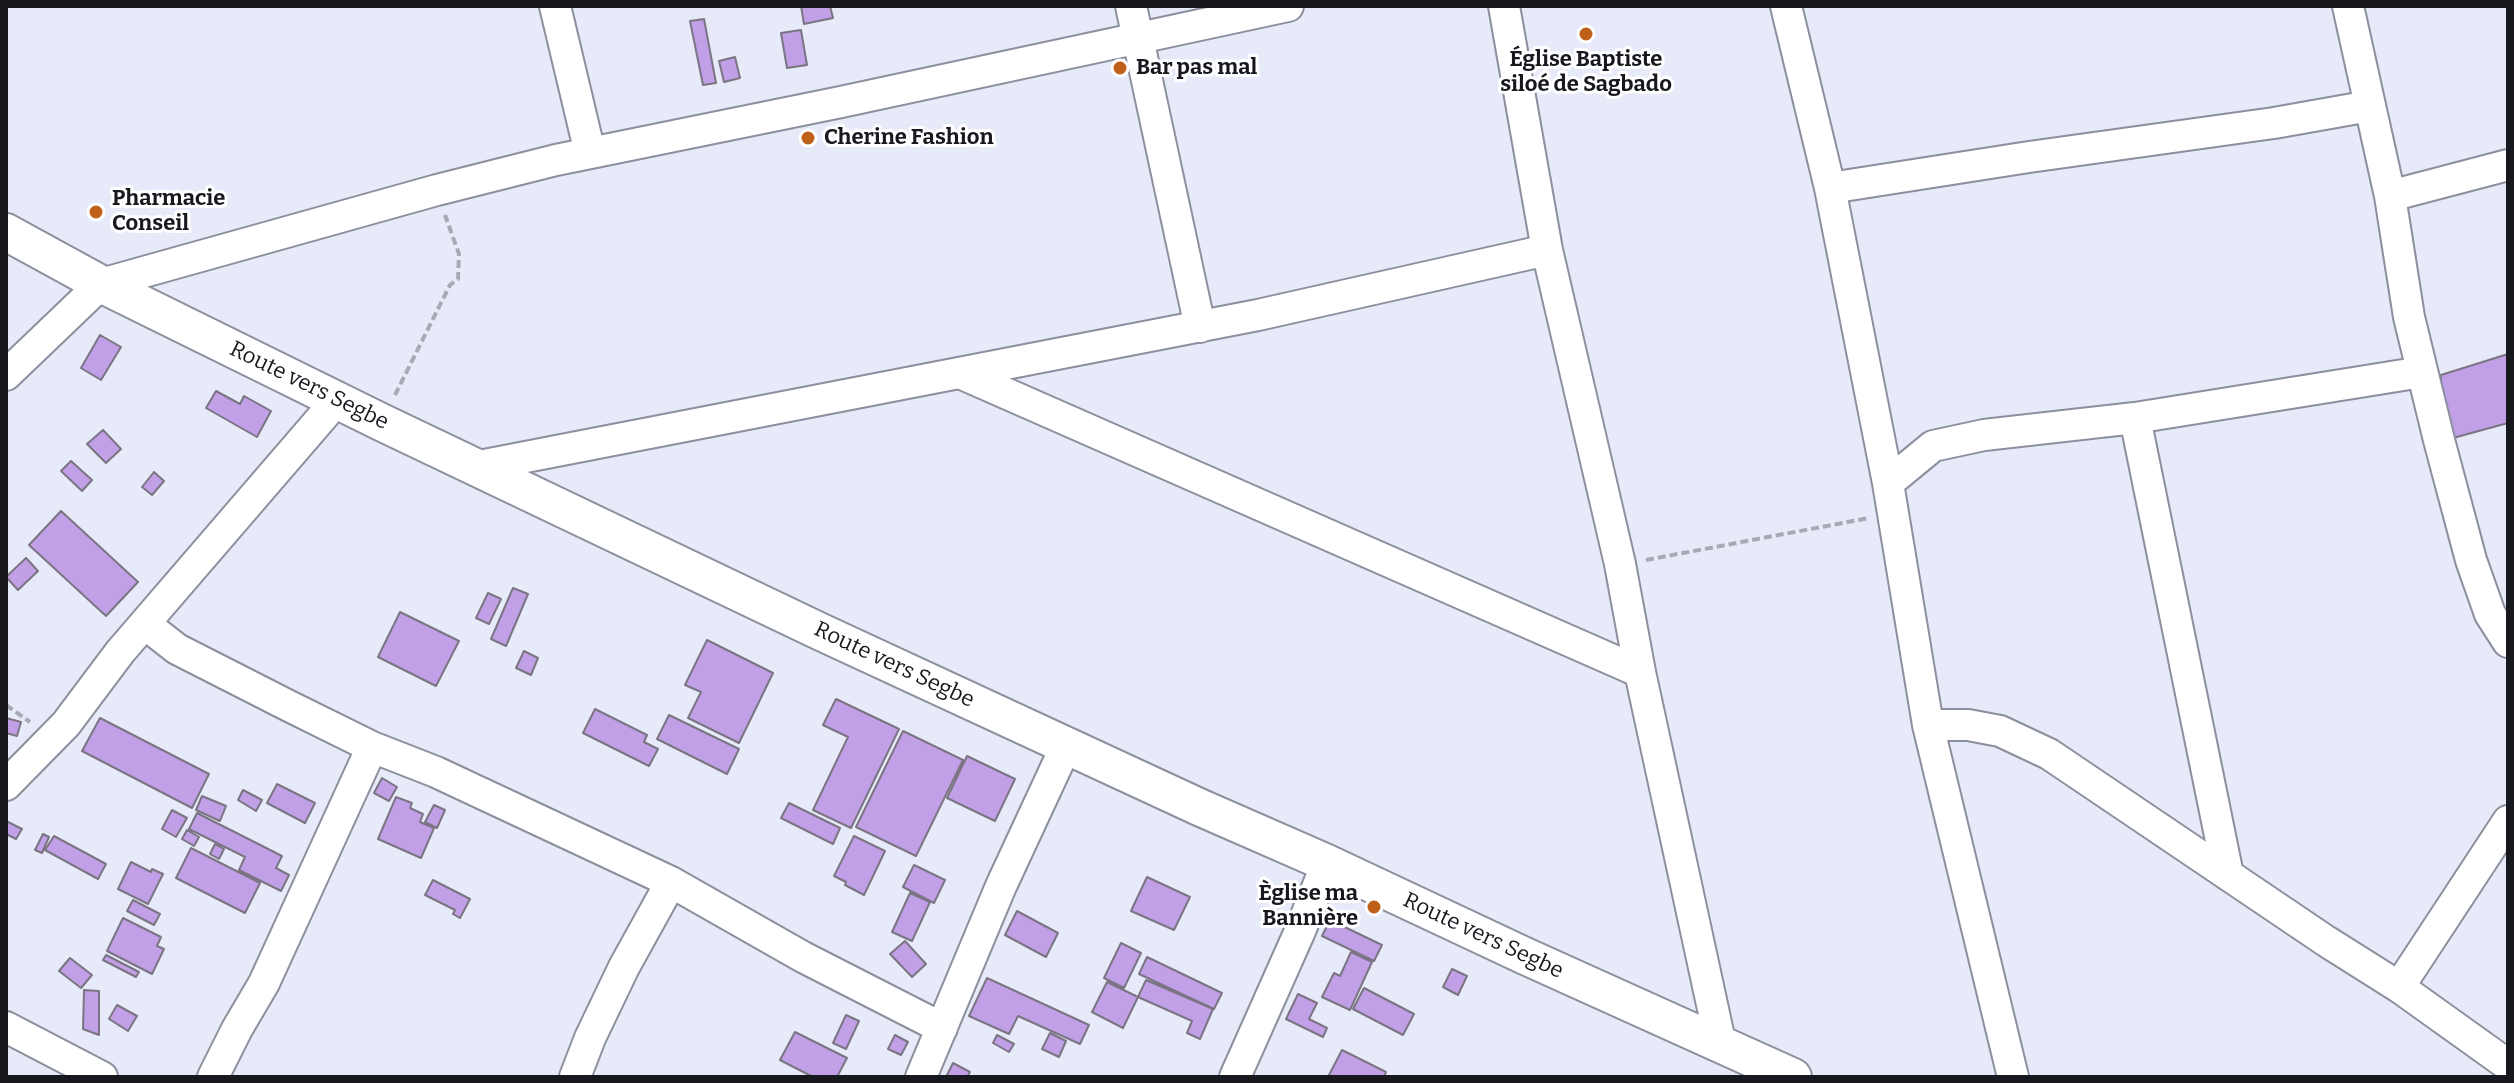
<!DOCTYPE html>
<meta charset="utf-8">
<style>
body{margin:0}
#map{position:relative;width:2514px;height:1083px;overflow:hidden;background:#e7eaf9;font-family:Bitter,serif}
canvas{display:block}
.frame{position:absolute;inset:0;border:8px solid #17181e;pointer-events:none}
</style>
<div id="map">
<canvas width="2514" height="1083"></canvas>
<div class="frame"></div>
</div>
<script>
const ctx = document.querySelector('canvas').getContext('2d');
ctx.lineJoin = 'round';
function fillPath(path, color) { ctx.fillStyle = color; ctx.fill(path, 'evenodd'); }
const toPath = rows => new Path2D(rows.map(r => 'M' + r).join(''));
function trace(path, color, width, dash) { ctx.strokeStyle = color; ctx.lineWidth = width; ctx.lineCap = dash ? 'butt' : 'round'; ctx.setLineDash(dash || []); ctx.stroke(path); }
function label(font, color, halo, rows, align = 'center') {
  ctx.font = font + ' Bitter,serif'; ctx.lineWidth = 6; ctx.setLineDash([]); ctx.textBaseline = 'middle'; ctx.strokeStyle = halo; ctx.fillStyle = color; for (const [text, x, y, turn = 0] of rows) {
    ctx.save(); ctx.translate(x, y); ctx.rotate((+turn || 0) * Math.PI / 180); ctx.textAlign = isNaN(turn) ? turn : align; if (halo) ctx.strokeText(text, 0, 0); ctx.fillText(text, 0, 0); ctx.restore();
  }
}
const building = toPath([
 [801,6,830,6,833,18,804,24,801,6],
 [704,19,716,83,703,85,690,21,704,19],
 [801,30,807,65,787,68,781,33,801,30],
 [735,57,740,78,724,82,719,61,735,57],
 [100,335,121,347,101,380,81,368,100,335],
 [2508,354,2508,423,2442,441,2441,375,2508,354],
 [216,391,240,404,244,396,271,411,257,437,206,408,216,391],
 [103,430,121,449,106,463,87,444,103,430],
 [71,461,92,480,82,491,61,471,71,461],
 [154,472,164,481,152,495,142,487,154,472],
 [61,511,138,582,106,616,29,545,61,511],
 [26,558,38,571,18,590,6,577,26,558],
 [513,588,528,594,506,646,491,639,513,588],
 [488,593,501,599,489,624,476,618,488,593],
 [400,612,459,641,436,686,378,657,400,612],
 [707,640,773,673,739,743,688,718,701,692,685,685,707,640],
 [524,651,538,658,531,675,516,668,524,651],
 [836,699,899,729,851,828,813,810,848,737,823,725,836,699],
 [595,709,647,735,644,742,658,749,649,766,583,733,595,709],
 [669,715,739,749,727,774,657,739,669,715],
 [6,718,21,722,17,736,6,733,6,718],
 [100,718,209,774,192,808,82,751,100,718],
 [903,731,963,760,916,856,856,827,903,731],
 [967,756,1015,779,995,821,947,798,967,756],
 [382,778,397,787,389,801,374,793,382,778],
 [277,784,315,803,305,823,267,803,277,784],
 [243,790,262,800,256,811,238,800,243,790],
 [202,796,226,806,220,821,196,810,202,796],
 [396,797,412,803,410,808,423,814,420,822,434,828,421,858,378,839,396,797],
 [789,803,840,828,833,844,781,818,789,803],
 [434,805,445,810,437,828,425,822,434,805],
 [172,810,187,818,176,837,162,829,172,810],
 [197,813,282,856,276,868,289,875,281,891,239,870,245,857,189,829,197,813],
 [6,821,22,829,16,839,6,834,6,821],
 [187,830,199,837,194,846,182,839,187,830],
 [43,834,49,837,42,853,35,850,43,834],
 [54,836,106,864,98,879,45,850,54,836],
 [854,836,885,851,864,895,845,885,846,882,834,876,854,836],
 [215,844,224,849,219,859,210,854,215,844],
 [191,848,260,883,245,913,176,878,191,848],
 [131,862,151,872,152,869,163,874,148,904,118,889,131,862],
 [914,865,945,880,934,903,903,887,914,865],
 [1147,877,1190,897,1174,930,1131,911,1147,877],
 [433,880,470,899,460,918,453,914,455,910,425,895,433,880],
 [910,893,930,902,912,941,892,932,910,893],
 [133,900,160,914,154,925,127,911,133,900],
 [1017,911,1058,933,1046,957,1005,935,1017,911],
 [123,918,161,937,157,946,164,949,152,974,107,951,123,918],
 [1330,920,1382,945,1374,961,1322,936,1330,920],
 [905,941,926,964,912,977,890,954,905,941],
 [1121,943,1141,953,1124,988,1104,978,1121,943],
 [1351,952,1372,962,1350,1010,1322,997,1334,973,1340,976,1351,952],
 [106,955,139,972,136,977,103,960,106,955],
 [1147,957,1222,993,1214,1009,1139,974,1147,957],
 [70,958,92,975,81,988,59,971,70,958],
 [1452,969,1467,976,1458,995,1443,987,1452,969],
 [987,978,1089,1025,1080,1044,1018,1016,1009,1034,969,1016,987,978],
 [1146,980,1213,1009,1200,1039,1187,1033,1192,1021,1138,997,1146,980],
 [1107,982,1138,997,1123,1028,1092,1012,1107,982],
 [1364,988,1414,1014,1403,1035,1353,1009,1364,988],
 [84,990,99,991,99,1035,83,1029,84,990],
 [1298,994,1317,1003,1309,1019,1327,1028,1323,1037,1286,1019,1298,994],
 [117,1005,137,1016,128,1031,109,1019,117,1005],
 [846,1015,859,1021,846,1049,833,1043,846,1015],
 [795,1032,847,1058,837,1077,813,1077,780,1060,795,1032],
 [1050,1033,1066,1041,1059,1057,1042,1049,1050,1033],
 [895,1035,908,1042,901,1055,888,1049,895,1035],
 [997,1035,1014,1044,1009,1052,993,1043,997,1035],
 [1342,1050,1386,1072,1384,1077,1328,1077,1342,1050],
 [953,1063,970,1072,967,1077,946,1077,953,1063]
]);
fillPath(building, '#c1a0e7');
trace(building, '#7b7583', 2);
const minor = toPath([
 [555,6,590,153],
 [1131,6,1200,327],
 [1504,6,1547,250,1620,564,1640,672,1721,1046],
 [1786,6,1830,188,1888,483,1928,725,2013,1077],
 [2348,6,2390,196,2409,317,2439,440,2471,560,2490,614,2508,642],
 [1830,188,2029,157,2274,123,2370,106],
 [2390,196,2508,165],
 [962,374,1640,672],
 [6,375,101,284,437,190,556,160,841,102,1288,6],
 [2135,418,2228,875],
 [474,467,1258,315,1547,250],
 [1888,483,1933,446,1984,435,2135,418,2422,372],
 [145,624,177,649,289,706,372,747,436,772,671,882,803,957,942,1028],
 [1928,725,1968,725,2000,731,2049,754,2326,941,2399,987,2508,1065],
 [6,785,66,724,120,652,337,400],
 [2399,987,2508,821],
 [6,1027,102,1077],
 [213,1077,237,1029,264,983,372,747],
 [575,1077,590,1038,624,967,671,882],
 [921,1077,1001,886,1067,744],
 [1235,1077,1300,931,1327,863]
]);
const major = toPath([
 [6,232,101,284,381,422,821,632,1199,807,1327,863,1525,956,1793,1077]
]);
trace(minor, '#8c8f9d', 34);
trace(major, '#8c8f9d', 40);
trace(toPath([
 [395,395,450,285,458,279,459,254,445,215],
 [1646,560,1869,518],
 [6,705,30,722]
]), '#a7aab6', 4, [8, 4]);
trace(minor, '#fff', 30);
trace(major, '#fff', 36);
for (const [x, y, r, color] of [
 [1586,34,8,"#bf6019"],
 [1120,68,8,"#bf6019"],
 [808,138,8,"#bf6019"],
 [96,212,8,"#bf6019"],
 [1374,907,8,"#bf6019"]
]) { const dot = new Path2D(); dot.arc(x, y, r, 0, 2 * Math.PI); ctx.fillStyle = color; ctx.fill(dot); trace(dot, '#fff', 3); }
label('bold 22px', '#17181e', '#fff', [
 ["Église Baptiste",1586,60,"center"],
 ["siloé de Sagbado",1586,85,"center"],
 ["Bar pas mal",1136,68],
 ["Cherine Fashion",824,138],
 ["Pharmacie",112,199],
 ["Conseil",112,224],
 ["Èglise ma",1358,894,"right"],
 ["Bannière",1358,919,"right"]
], 'left');
label('22px', '#17181e', '#fff', [
 ["Route vers Segbe",309,386,26],
 ["Route vers Segbe",894,665,25],
 ["Route vers Segbe",1483,936,25]
]);
</script>
